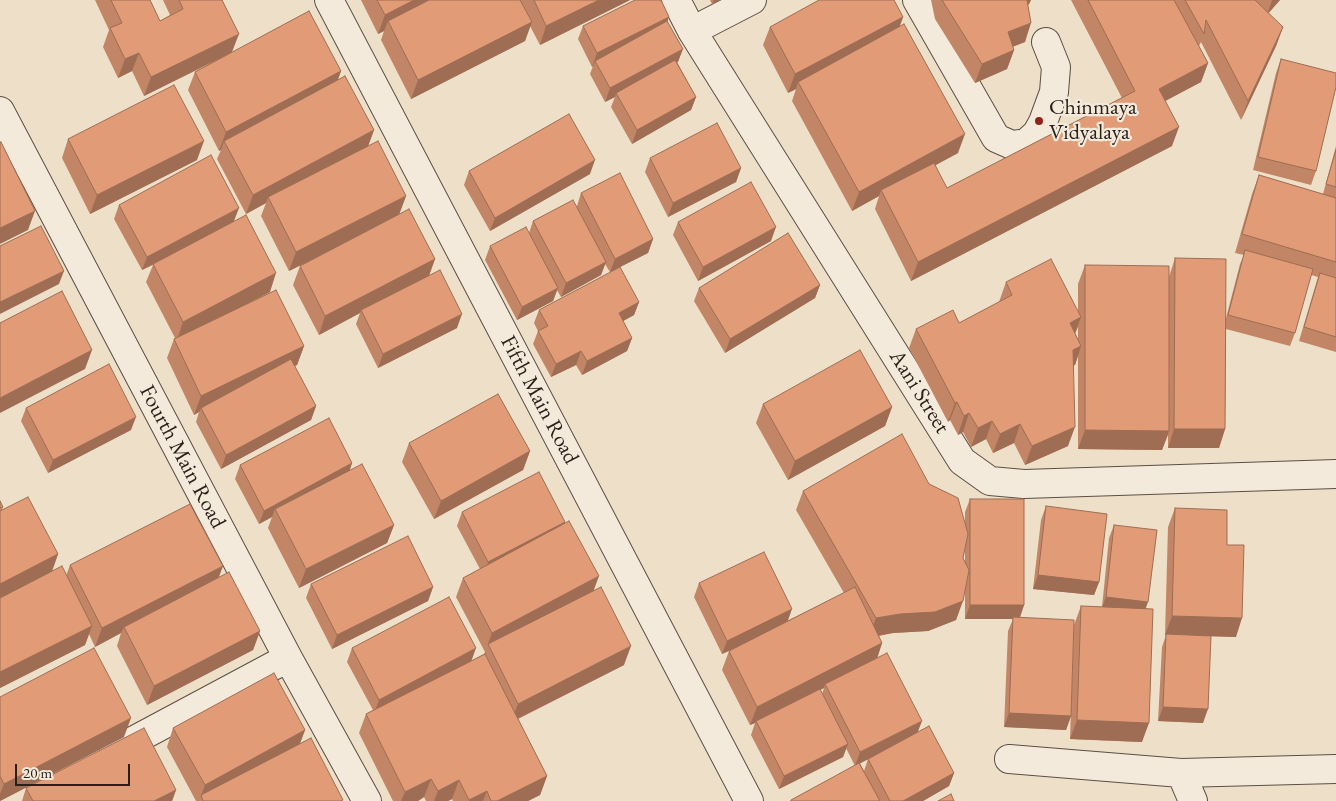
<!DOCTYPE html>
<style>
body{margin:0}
#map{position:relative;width:1336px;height:801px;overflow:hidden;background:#eedfc8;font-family:"EB Garamond",serif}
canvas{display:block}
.scale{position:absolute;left:15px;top:764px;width:115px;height:22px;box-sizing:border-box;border:2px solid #2a1f19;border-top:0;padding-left:6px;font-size:15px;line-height:18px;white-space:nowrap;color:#2a1f19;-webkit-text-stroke:4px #f4eadb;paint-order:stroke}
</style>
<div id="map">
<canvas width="1336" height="801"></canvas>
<div class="scale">20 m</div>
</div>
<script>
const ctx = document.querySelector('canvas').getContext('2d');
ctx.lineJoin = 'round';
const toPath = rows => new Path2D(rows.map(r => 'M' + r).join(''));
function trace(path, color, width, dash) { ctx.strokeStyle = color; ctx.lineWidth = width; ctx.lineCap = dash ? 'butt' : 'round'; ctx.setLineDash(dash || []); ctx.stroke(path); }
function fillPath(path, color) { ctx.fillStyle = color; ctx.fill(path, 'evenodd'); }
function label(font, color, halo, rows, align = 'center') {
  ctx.font = font + ' "EB Garamond",serif'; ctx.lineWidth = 4.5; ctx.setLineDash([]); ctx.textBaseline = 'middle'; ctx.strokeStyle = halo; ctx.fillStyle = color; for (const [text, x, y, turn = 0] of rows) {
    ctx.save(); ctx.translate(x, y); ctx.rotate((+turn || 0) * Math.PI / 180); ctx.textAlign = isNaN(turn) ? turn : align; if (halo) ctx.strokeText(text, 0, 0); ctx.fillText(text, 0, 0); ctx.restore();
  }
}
const minor = toPath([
 [329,0,749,801],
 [676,0,692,31,962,461,990,481,1024,484,1336,474],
 [917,0,996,138,1012,145,1026,143,1037,133,1043,122,1054,92,1056,67,1046,42],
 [692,31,752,0],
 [0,111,288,658,367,801],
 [114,751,288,658],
 [1009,759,1181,773,1336,769],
 [1181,773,1193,801]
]);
trace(minor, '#5b4f45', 30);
trace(minor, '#f4eadb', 28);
fillPath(toPath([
 [95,0,150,0,160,21,170,15,163,0,222,0,232,52,341,71,338,79,374,130,368,146,406,196,399,214,435,259,429,276,457,328,378,368,356,324,360,313,319,335,293,285,300,266,307,262,289,271,261,216,266,203,246,214,217,159,221,150,219,151,188,90,195,72,213,62,144,96,132,71,118,78,103,47,109,30],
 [361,0,630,0,540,45,530,26,525,41,411,99,381,40,384,31,378,34],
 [710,0,721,0,712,4],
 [931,0,1031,0,1029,4,1028,5,1025,42,1012,47,1014,50,1007,69,975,83,935,19],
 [1071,0,1280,0,1268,13,1283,27,1276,46,1241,120,1201,42,1199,46,1208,63,1201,82,1165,101,1172,146,911,281,875,209,879,196,852,211,792,101,796,89,788,93,763,45,770,27,903,17,900,26,958,153,935,165,947,188,1122,98],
 [669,17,667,22,678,62,677,62,696,97,691,110,632,144,611,107,615,97,605,102,590,74,593,66,592,67,578,39,583,26],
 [1281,59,1316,171,1311,185,1253,170,1276,73],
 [68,139,197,160,90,214,62,158],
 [1336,146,1336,352,1299,341,1318,277,1311,275,1295,333,1290,346,1226,329,1225,429,1219,448,1168,448,1168,435,1162,450,1078,449,1078,356,1075,365,1073,365,1068,446,1025,465,1014,443,993,453,986,439,971,447,963,432,958,435,950,420,948,422,909,348,916,329,959,323,999,302,1006,282,1078,311,1078,284,1085,265,1169,277,1175,258,1226,318,1240,264,1244,255,1235,253,1252,194,1259,175,1323,194],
 [1078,327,1078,339,1075,334],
 [650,158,741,168,736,182,668,217,645,172],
 [469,171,590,174,490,231,464,185],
 [581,193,653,239,648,253,610,272,605,264,601,275,561,297,557,290,553,301,517,320,485,260,490,246,529,233,533,221,577,206],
 [119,205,234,221,270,292,240,307,304,346,297,365,294,366,316,406,311,420,221,469,196,422,199,412,194,415,167,358,174,339,175,338,146,282,153,265,142,270,114,219],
 [678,222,771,241,698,281,673,235],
 [820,285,815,298,725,353,694,301,699,288],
 [639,302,634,315,623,321,632,338,627,351,582,375,576,365,551,377,533,344,538,331,534,323,539,310],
 [763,404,892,407,885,426,788,480,756,423],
 [26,408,131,430,48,473,21,421],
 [409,443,530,451,523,470,434,519,402,462],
 [352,463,350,470,394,525,387,543,299,588,268,528,272,517,259,524,235,479,240,465],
 [929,484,965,523,965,512,970,499,1024,605,1020,618,1071,716,1066,730,1004,727,1008,631,1013,619,965,619,965,592,956,620,928,631,893,633,879,636,882,643,877,658,917,732,954,773,949,786,923,801,790,801,855,766,846,748,843,757,779,789,751,735,755,723,750,725,722,670,729,651,722,654,694,597,699,583,787,621,844,593,796,510,803,491],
 [965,550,965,562,963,558],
 [824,688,822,694,820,690],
 [872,757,868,759,864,771,860,763],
 [0,501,3,507,2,510,58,554,52,572,66,576,70,565,218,578,260,631,253,650,147,705,117,646,121,633,95,647,89,634,85,645,0,688],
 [1046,506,1099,582,1094,595,1033,589,1041,520],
 [1175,508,1227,545,1236,637,1211,636,1203,723,1158,721,1162,647,1166,635,1165,635,1168,527],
 [462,512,565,524,594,590,624,665,518,719,547,776,540,795,528,801,453,801,452,799,448,801,426,801,424,797,418,801,393,801,359,733,366,714,373,710,347,662,352,648,471,661,484,654,485,652,456,597,463,578,480,569,457,526],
 [1114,525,1146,608,1142,742,1070,739,1074,625,1081,606,1102,607,1109,538],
 [311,584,433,587,428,601,332,649,306,598],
 [0,697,124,737,0,801],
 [173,728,305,730,300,744,342,801,196,801,167,747],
 [26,788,176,790,172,801,22,801]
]), '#c28666');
fillPath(toPath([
 [414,0,443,0,388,21,384,31,378,34,385,15],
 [599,0,630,0,540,45,546,26],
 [714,0,721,0,712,4],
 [1022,0,1031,0,1029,4,1018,10],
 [1272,0,1280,0,1267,15],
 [669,17,664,30,595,61,593,66,592,67,597,53],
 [903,17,896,35,798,82,796,89,788,93,795,74],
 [532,22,525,41,411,99,418,80],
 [1031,23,1025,42,1001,51,1008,32],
 [1283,27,1276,46,1241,120,1248,101],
 [239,34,232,52,144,96,151,77],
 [683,49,678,62,617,95,616,93,615,97,605,102,610,88],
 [1014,50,1007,69,975,83,982,64],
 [139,53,132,71,118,78,125,59],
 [1208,63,1201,82,1152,108,1159,89],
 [341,71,334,90,224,141,221,150,219,151,226,132],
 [696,97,691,110,632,144,637,130],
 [1179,127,1172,146,911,281,918,262],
 [374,130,367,149,268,197,266,203,246,214,253,195],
 [965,134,958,153,883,194,881,190,879,196,852,211,859,192],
 [204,141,197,160,90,214,97,195],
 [595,160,590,174,490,231,495,218],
 [741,168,736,182,668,217,673,203],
 [406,196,399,215,289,271,296,252],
 [239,208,234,221,142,270,147,257],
 [35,211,28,230,0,244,0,228],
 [776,227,771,241,698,281,703,267],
 [653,239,648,253,610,272,615,259],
 [435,259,428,278,361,310,360,313,319,335,325,316],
 [606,262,601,275,561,297,566,283],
 [64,271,59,284,0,314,0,302],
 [276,273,270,292,177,340,183,322],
 [820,285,815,298,725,353,730,339],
 [558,288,553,301,517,320,522,307],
 [639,302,634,315,614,326,619,313],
 [462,314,457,328,378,368,383,354],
 [1081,317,1074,336,1070,323],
 [632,338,627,351,582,375,587,361],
 [304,346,297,365,202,411,201,408,199,412,194,415,201,396],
 [1081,346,1075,365,1066,369,1073,350],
 [92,350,85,369,0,413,0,398],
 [581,351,576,365,551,377,556,364],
 [957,402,950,420,948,422,955,403],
 [316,406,311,420,221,469,226,455],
 [892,407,885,426,788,480,795,461],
 [969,413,963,432,958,435,964,416],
 [136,417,131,430,48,473,53,460],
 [992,421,986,439,971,447,978,428],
 [1020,424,1014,443,993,453,1000,434],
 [1075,427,1068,446,1025,465,1032,446],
 [1174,429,1225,429,1219,448,1168,448],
 [1085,430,1169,431,1162,450,1078,449],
 [530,451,523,470,434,519,441,501],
 [352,463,347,477,275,509,272,517,259,524,264,511],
 [565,522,560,536,484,576,488,562],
 [394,525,387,543,299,588,306,569],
 [58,554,51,573,0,600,0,584],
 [223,566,216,585,124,627,121,633,95,647,102,628],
 [1038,575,1099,582,1094,595,1033,589],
 [599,576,592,595,488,644,492,633],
 [433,587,428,601,332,649,337,635],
 [1106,597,1148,602,1143,616,1101,610],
 [963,601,956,620,928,631,893,633,869,637,876,618],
 [970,605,1024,605,1019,619,965,619],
 [792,609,787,623,722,654,727,641],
 [1172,616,1242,618,1236,637,1165,635],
 [92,626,85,645,0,688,0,672],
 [260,631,253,650,147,705,154,686],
 [882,643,876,662,825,684,824,688,756,722,756,721,755,723,750,725,757,707],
 [631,646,624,665,511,722,518,704],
 [476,648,471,662,374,713,379,700],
 [1163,707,1208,709,1203,723,1158,721],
 [1009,713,1071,716,1066,730,1004,727],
 [131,718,124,737,0,801,0,794,4,784],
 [1077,720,1149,723,1142,742,1070,739],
 [922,721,917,734,855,766,860,752],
 [305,730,298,748,201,796,205,785],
 [848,744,843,757,779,789,784,776],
 [954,773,949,786,923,801,903,801],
 [547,776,540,795,528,801,497,801],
 [431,779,424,797,418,801,401,801,405,792],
 [459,780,452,799,448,801,434,801,438,791],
 [176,790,172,801,154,801],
 [487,791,483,801,469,801,469,800]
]), '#9e6d53');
const building = toPath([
 [111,0,150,0,160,21,183,9,179,0,222,0,239,34,151,77,139,53,125,59,110,28,122,23,111,0],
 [377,0,414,0,385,15,377,0],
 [429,0,520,0,532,22,418,80,388,21,429,0],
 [534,0,599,0,546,26,534,0],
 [635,0,661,0,669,17,597,53,583,26,635,0],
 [819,0,894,0,903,17,795,74,770,27,819,0],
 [942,0,1027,0,1031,23,1008,32,1014,50,982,64,942,0],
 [1088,0,1174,0,1208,63,1159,89,1179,127,918,262,881,190,934,163,947,188,1135,91,1088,0],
 [1185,0,1255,0,1283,27,1248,101,1206,20,1204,34,1185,0],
 [309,11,341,71,226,132,195,72,309,11],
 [667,21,683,49,610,88,595,61,667,21],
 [904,24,965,134,859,192,798,82,904,24],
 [1281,59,1336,73,1336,87,1316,171,1258,157,1281,59],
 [675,60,696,97,637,130,616,93,675,60],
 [345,76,374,130,253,195,224,141,345,76],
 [174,85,204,141,97,195,68,139,174,85],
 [569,114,595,160,495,218,469,171,569,114],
 [717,123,741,168,673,203,650,158,717,123],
 [378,141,406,196,296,252,268,197,378,141],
 [1,142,35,211,0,228,0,143,1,142],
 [1336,150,1336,187,1326,184,1336,150],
 [211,155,239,208,147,257,119,205,211,155],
 [620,173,653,239,615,259,581,193,620,173],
 [1259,175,1336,198,1336,262,1242,234,1259,175],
 [751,182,776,227,703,267,678,222,751,182],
 [573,200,606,262,566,283,533,221,573,200],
 [409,209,435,259,325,316,300,266,409,209],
 [246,215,276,273,183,322,153,264,246,215],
 [41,226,64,271,0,302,0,246,41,226],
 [526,227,558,288,522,307,490,246,526,227],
 [788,233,820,285,730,339,699,288,788,233],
 [1245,250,1313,269,1295,333,1228,315,1245,250],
 [1175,258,1226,259,1225,429,1174,429,1175,258],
 [1051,259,1081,317,1070,323,1081,346,1073,350,1075,427,1032,446,1020,424,1000,434,992,421,978,428,969,413,964,416,957,402,955,403,916,329,953,310,959,323,1012,295,1006,282,1051,259],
 [1085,265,1169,266,1169,431,1085,430,1085,265],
 [620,267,639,302,619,313,632,338,587,361,581,351,556,364,538,331,548,326,539,310,620,267],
 [440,270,462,314,383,354,361,310,440,270],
 [1320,273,1336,278,1336,337,1304,327,1320,273],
 [276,290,304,346,201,396,174,339,276,290],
 [62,291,92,350,0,398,0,323,62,291],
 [860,350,892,407,795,461,763,404,860,350],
 [291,359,316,406,226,455,201,408,291,359],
 [109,364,136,417,53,460,26,408,109,364],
 [498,394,530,451,441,501,409,443,498,394],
 [329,418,352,463,264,511,240,465,329,418],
 [902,434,929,484,958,498,968,534,963,558,969,570,963,601,935,612,900,614,876,618,803,491,902,434],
 [362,464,394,525,306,569,275,509,362,464],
 [539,472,565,522,488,562,462,512,539,472],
 [28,497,58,554,0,584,0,511,28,497],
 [970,499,1024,499,1024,605,970,605,970,499],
 [0,501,3,507,0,508,0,501],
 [190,504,223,566,102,628,70,565,190,504],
 [1046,506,1107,514,1099,582,1038,575,1046,506],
 [1175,508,1227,510,1227,545,1244,545,1242,618,1172,616,1175,508],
 [569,521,599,576,492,633,463,578,569,521],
 [1114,525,1157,530,1148,602,1106,597,1114,525],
 [408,536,433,587,337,635,311,584,408,536],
 [764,552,792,609,727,641,699,583,764,552],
 [62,566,92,626,0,672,0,598,62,566],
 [229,572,260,631,154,686,124,627,229,572],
 [601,587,631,646,518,704,488,644,601,587],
 [855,587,882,643,757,707,729,651,855,587],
 [449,597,476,648,379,700,352,648,449,597],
 [1081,606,1153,609,1149,723,1077,720,1081,606],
 [1013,617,1074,620,1071,716,1009,713,1013,617],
 [1166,634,1211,636,1208,709,1163,707,1166,634],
 [94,648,131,718,4,784,0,776,0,697,94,648],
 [887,653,922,721,860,752,825,684,887,653],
 [485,654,547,776,497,801,491,801,487,791,469,800,459,780,438,791,431,779,405,792,366,714,485,654],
 [274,673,305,730,205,785,173,728,274,673],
 [820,689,848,744,784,776,756,721,820,689],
 [929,726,954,773,903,801,890,801,868,759,929,726],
 [144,728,176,790,154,801,33,801,26,788,144,728],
 [311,738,343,800,341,801,203,801,201,795,311,738],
 [859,763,880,801,791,801,791,800,859,763],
 [951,794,954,801,938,801,951,794]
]);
fillPath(building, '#e19c77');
trace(building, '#9e6d53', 1);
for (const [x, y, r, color] of [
 [1039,121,5,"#8f2418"]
]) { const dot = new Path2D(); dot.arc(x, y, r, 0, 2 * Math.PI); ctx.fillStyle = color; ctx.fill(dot); trace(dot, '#f4eadb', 2); }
label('22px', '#2a1f19', '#f4eadb', [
 ["Chinmaya",1049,108],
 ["Vidyalaya",1049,133]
], 'left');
label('22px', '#2a1f19', '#f4eadb', [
 ["Aani Street",919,392,58],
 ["Fifth Main Road",539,400,62],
 ["Fourth Main Road",182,457,62]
]);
</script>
